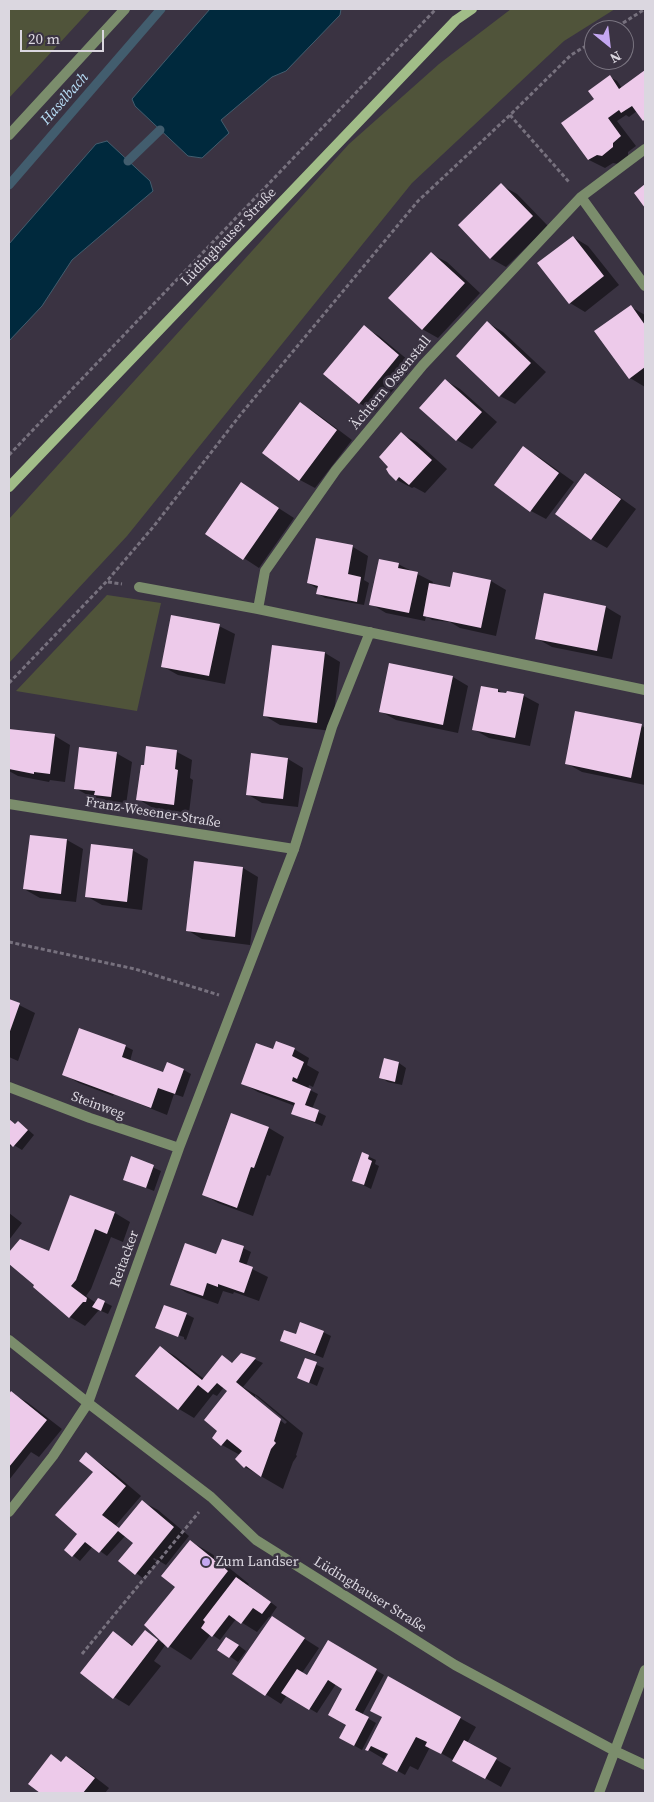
<!DOCTYPE html>
<meta charset="utf-8">
<style>
body{margin:0}
#map{position:relative;width:654px;height:1802px;overflow:hidden;background:#3a3342;font-family:"Source Serif 4",serif}
canvas{display:block}
.frame{position:absolute;inset:0;border:10px solid #dbd7e0;pointer-events:none}
.north{position:absolute;left:584px;top:20px;width:50px;height:50px;box-sizing:border-box;background:#3a3342;border:1px solid #7a7581;border-radius:50%;rotate:151deg;font-size:14px;font-weight:700;line-height:20px;text-align:center;color:#dbd7e0}
.north::after{content:'';display:block;margin:auto;width:18px;height:22px;background:#c4a7f1;clip-path:polygon(50% 0,100% 100%,50% 72%,0 100%)}
.scale{position:absolute;left:20px;top:30px;width:84px;height:22px;box-sizing:border-box;border:2px solid #dbd7e0;border-top:0;padding-left:6px;font-size:15px;line-height:18px;white-space:nowrap;color:#dbd7e0;-webkit-text-stroke:4px #3a3342;paint-order:stroke}
</style>
<div id="map">
<canvas width="654" height="1802"></canvas>
<div class="frame"></div>
<div class="north">N</div>
<div class="scale">20 m</div>
</div>
<script>
const ctx = document.querySelector('canvas').getContext('2d');
ctx.lineJoin = 'round';
function fillPath(path, color) { ctx.fillStyle = color; ctx.fill(path, 'evenodd'); }
const toPath = rows => new Path2D(rows.map(r => 'M' + r).join(''));
function trace(path, color, width, dash) { ctx.strokeStyle = color; ctx.lineWidth = width; ctx.lineCap = dash ? 'butt' : 'round'; ctx.setLineDash(dash || []); ctx.stroke(path); }
function label(font, color, halo, rows, align = 'center') {
  ctx.font = font + ' "Source Serif 4",serif'; ctx.lineWidth = 5; ctx.setLineDash([]); ctx.textBaseline = 'middle'; ctx.strokeStyle = halo; ctx.fillStyle = color; for (const [text, x, y, turn = 0] of rows) {
    ctx.save(); ctx.translate(x, y); ctx.rotate((+turn || 0) * Math.PI / 180); ctx.textAlign = isNaN(turn) ? turn : align; if (halo) ctx.strokeText(text, 0, 0); ctx.fillText(text, 0, 0); ctx.restore();
  }
}
fillPath(toPath([
 [9,9,91,9,9,98],
 [511,9,615,9,564,41,412,183,127,536,9,663,9,519,349,144,439,64],
 [107,595,161,603,137,711,16,691]
]), '#50543a');
const water = toPath([
 [210,9,341,9,340,15,286,71,272,77,221,120,229,133,202,158,188,156,135,106,132,99,210,9],
 [107,141,150,181,153,191,72,260,42,306,9,341,9,244,96,144,107,141]
]);
fillPath(water, '#00293d');
trace(water, '#425d6e', 1);
fillPath(toPath([
 [645,72,645,121,637,111,629,117,626,115,617,121,636,146,628,152,628,156,618,164,613,163,605,168,589,160,563,124,596,100,610,77,617,81,622,88],
 [501,185,517,194,548,226,506,267,490,258],
 [573,237,588,246,619,285,585,312,570,303],
 [431,254,447,262,480,293,438,338,422,329],
 [631,307,645,315,645,387,630,378],
 [488,323,503,332,546,372,515,404,500,396],
 [364,327,379,336,414,365,375,412,359,403],
 [445,380,460,389,497,422,472,449,457,440,421,407],
 [301,404,316,413,352,440,315,488,300,480],
 [401,434,417,442,447,469,425,493,414,487,412,488,397,480],
 [523,448,539,457,574,482,546,519,531,511,496,485],
 [585,475,600,483,636,509,607,548,591,539],
 [241,484,294,518,259,568,207,534],
 [317,540,353,547,368,556,364,580,369,583,364,605,325,598,317,593,318,589,308,583],
 [398,564,433,582,432,585,449,588,491,581,506,590,496,636,460,628,450,622,432,620,426,616,425,621,386,613,371,604],
 [606,607,621,616,612,659,552,647,536,638],
 [219,626,235,634,225,684,178,675,162,666],
 [273,647,325,653,340,662,332,731,280,725,265,716],
 [453,677,468,686,458,733,396,720,380,711],
 [498,690,504,694,524,696,539,704,530,746,489,738,473,729],
 [642,726,645,728,645,785,582,772,566,763],
 [9,730,55,736,70,745,65,782,50,780,49,782,18,776,9,771],
 [177,752,192,760,190,778,193,780,189,813,153,808,138,799],
 [116,753,132,762,126,805,111,803,104,799,91,797,75,788],
 [288,759,303,768,298,807,262,803,247,794],
 [31,837,67,840,83,849,76,902,40,898,24,889],
 [132,850,148,859,142,910,102,905,86,896],
 [243,868,258,877,250,945,202,939,187,930],
 [9,1000,35,1013,18,1061,9,1057],
 [114,1041,133,1050,130,1061,164,1074,184,1070,191,1074,183,1097,174,1094,167,1115,114,1094,113,1096,79,1083,63,1074],
 [294,1049,309,1058,307,1065,319,1072,313,1087,309,1085,308,1089,318,1094,312,1109,326,1116,322,1126,292,1113,295,1106,258,1092,242,1083,274,1051],
 [385,1060,399,1063,406,1068,402,1085,388,1082,380,1077],
 [9,1120,17,1125,18,1123,25,1127,34,1135,22,1150,12,1144,11,1146,9,1145],
 [269,1128,284,1137,270,1176,267,1175,253,1216,218,1203,203,1194],
 [363,1154,376,1160,375,1164,379,1166,371,1189,353,1180],
 [132,1158,161,1171,154,1191,124,1179],
 [70,1197,115,1213,130,1222,123,1242,111,1237,91,1289,86,1296,96,1303,104,1302,112,1306,108,1314,99,1310,85,1326,70,1317,9,1262,9,1254,20,1241,49,1252],
 [9,1213,22,1223,9,1240],
 [243,1248,251,1252,246,1266,268,1277,259,1301,234,1292,233,1294,223,1291,218,1304,187,1293,172,1284,217,1256],
 [186,1314,194,1318,186,1340,184,1339,184,1337,163,1330,163,1331,157,1328],
 [323,1332,331,1336,323,1358,281,1341,296,1336],
 [160,1347,175,1356,204,1379,223,1357,233,1364,242,1354,263,1363,243,1387,258,1396,303,1433,296,1455,297,1456,293,1462,283,1489,245,1467,240,1455,222,1445,219,1431,229,1391,224,1387,217,1396,213,1394,194,1418,179,1409],
 [255,1395,287,1422,285,1424,255,1399],
 [305,1360,324,1368,317,1386,299,1378],
 [11,1393,27,1402,62,1429,39,1457,31,1452,9,1480,9,1396],
 [87,1454,115,1474,141,1496,116,1525,120,1529,143,1502,158,1510,189,1536,166,1565,154,1558,153,1559,157,1562,144,1579,120,1561,135,1543,126,1535,107,1556,93,1546,80,1561,66,1550,78,1535,95,1471],
 [190,1541,212,1554,249,1584,248,1585,277,1607,270,1617,319,1648,302,1673,307,1676,328,1642,384,1675,362,1715,376,1723,362,1750,341,1738,348,1725,349,1695,336,1684,317,1713,287,1695,281,1704,234,1674,272,1618,269,1617,257,1632,236,1619,220,1640,211,1634,191,1660,166,1644,154,1661,161,1666,129,1706,114,1697,113,1633,134,1646,145,1631,162,1643,163,1642,177,1586],
 [234,1642,246,1651,238,1662,219,1649],
 [388,1678,476,1727,467,1743,511,1768,501,1787,430,1747,418,1770,410,1766,405,1775,384,1763,389,1755,387,1753,384,1759,367,1749,383,1718],
 [52,1756,63,1763,66,1758,82,1767,109,1788,105,1793,42,1793,30,1784]
]), '#0007');
trace(toPath([
 [128,161,160,130],
 [9,185,161,9]
]), '#425d6e', 9);
fillPath(toPath([
 [645,70,645,119,643,121,632,106,621,113,619,110,608,118,621,136,613,143,613,147,602,156,597,155,588,160,561,123,594,99,588,91,610,75,619,89],
 [501,183,533,216,490,259,458,225],
 [645,184,645,208,634,193],
 [573,236,604,276,569,304,537,263],
 [431,252,465,283,422,330,388,298],
 [631,305,645,325,645,367,629,379,594,331],
 [487,321,531,363,499,397,456,356],
 [364,325,399,355,359,404,323,374],
 [445,379,482,412,456,441,419,408],
 [300,402,337,430,299,481,262,453],
 [401,432,432,460,409,485,399,477,396,481,389,474,386,469,388,467,379,457],
 [523,446,559,473,530,512,494,485],
 [585,473,621,499,591,540,555,514],
 [241,482,279,508,243,560,205,534],
 [316,538,353,545,348,574,361,577,357,602,316,594,318,586,307,583],
 [379,559,399,563,398,568,418,572,409,613,369,605],
 [453,572,491,580,481,628,423,616,429,583,450,587],
 [544,593,606,606,597,651,535,639],
 [171,615,220,624,209,676,161,667],
 [272,645,325,652,317,723,263,716],
 [389,663,453,676,443,725,379,712],
 [481,686,498,689,498,692,506,693,507,691,524,694,515,738,472,730],
 [575,711,642,724,631,778,565,764],
 [9,729,55,734,50,774,34,772,34,774,9,769],
 [146,746,177,750,175,769,178,770,174,805,136,800,141,765,144,765],
 [79,747,117,752,111,797,94,795,95,791,74,789],
 [251,753,288,758,283,799,246,795],
 [30,835,67,839,61,894,23,889],
 [91,844,133,849,127,902,85,897],
 [194,861,243,867,235,937,186,931],
 [9,999,20,1003,9,1034],
 [79,1028,126,1045,122,1057,163,1072,167,1062,184,1069,175,1094,158,1088,151,1108,62,1075],
 [276,1041,295,1048,292,1056,304,1062,297,1079,293,1077,292,1081,311,1089,305,1105,319,1110,315,1122,291,1114,295,1103,241,1084,256,1043,273,1049],
 [384,1058,399,1062,395,1082,379,1078],
 [231,1113,269,1127,254,1168,251,1167,237,1208,202,1195],
 [9,1119,15,1124,18,1121,28,1130,13,1147,9,1143],
 [362,1152,369,1155,368,1159,372,1161,364,1185,352,1181],
 [131,1156,154,1165,146,1188,123,1180],
 [70,1195,115,1212,107,1234,95,1229,76,1280,71,1286,87,1298,86,1302,83,1302,69,1318,33,1287,34,1285,9,1264,9,1252,20,1239,49,1251],
 [222,1239,244,1246,239,1262,253,1267,244,1293,218,1284,218,1287,207,1283,203,1296,170,1285,185,1243,216,1254],
 [98,1298,105,1301,101,1311,92,1307],
 [164,1305,187,1313,178,1337,155,1328],
 [300,1322,324,1331,315,1354,280,1341,284,1330,296,1334],
 [160,1346,202,1380,222,1355,232,1363,241,1353,256,1358,236,1382,281,1419,274,1441,276,1443,271,1449,261,1477,246,1466,244,1468,235,1459,242,1451,227,1439,221,1446,212,1438,217,1431,204,1420,227,1391,217,1383,208,1393,198,1385,178,1410,135,1376],
 [305,1358,317,1362,309,1383,297,1378],
 [11,1391,47,1420,9,1467,9,1394],
 [86,1452,126,1486,102,1515,110,1521,119,1528,142,1500,174,1527,135,1575,118,1561,133,1543,118,1531,99,1553,85,1542,72,1557,64,1550,77,1534,55,1515,93,1472,79,1461],
 [190,1540,216,1561,214,1563,218,1566,219,1563,228,1571,168,1648,144,1625,175,1587,161,1576],
 [236,1577,271,1602,262,1614,253,1608,241,1624,229,1615,212,1637,201,1628,205,1622,203,1620],
 [272,1616,305,1638,265,1696,232,1674],
 [145,1630,158,1640,113,1699,80,1673,113,1631,132,1646],
 [226,1637,239,1645,229,1658,217,1650],
 [328,1640,377,1669,355,1710,369,1717,354,1746,339,1738,346,1725,328,1715,342,1689,328,1680,309,1710,281,1693,297,1669,307,1675],
 [388,1676,461,1717,441,1754,425,1746,427,1742,416,1737,397,1772,382,1764,388,1754,371,1746,368,1751,365,1750,382,1717,370,1711],
 [464,1740,497,1758,485,1779,452,1761],
 [51,1754,61,1762,66,1756,95,1778,83,1793,40,1793,28,1784]
]), '#edcaea');
trace(toPath([
 [612,30,645,9],
 [510,115,569,182],
 [9,455,436,9],
 [108,582,122,584],
 [9,683,107,581,154,526,241,414,418,201,510,115,571,55,594,41],
 [9,942,135,969,219,995],
 [82,1654,199,1512]
]), '#77717e', 3, [4, 2.5]);
trace(toPath([
 [9,135,125,9],
 [9,804,294,849]
]), '#7b8d6c', 10);
trace(toPath([
 [645,149,581,197,423,365,336,470,265,571,258,609,645,690],
 [581,197,645,286],
 [139,587,258,609],
 [9,1087,90,1118,179,1148],
 [9,1340,88,1403,211,1497,256,1540,455,1665,615,1751,645,1765],
 [9,1512,53,1456,88,1403,179,1148,294,849,332,727,370,632],
 [599,1793,645,1670]
]), '#7b8d6c', 10);
trace(toPath([
 [9,487,456,20,472,9]
]), '#a1bd88', 10);
for (const [x, y, r, color] of [
 [206,1562,5,"#c4a7f1"]
]) { const dot = new Path2D(); dot.arc(x, y, r, 0, 2 * Math.PI); ctx.fillStyle = color; ctx.fill(dot); trace(dot, '#3a3342', 2); }
label('14px', '#dbd7e0', '#3a3342', [
 ["Lüdinghauser Straße",229,237,-46],
 ["Ächtern Ossenstall",391,383,-50],
 ["Franz-Wesener-Straße",153,813,9],
 ["Steinweg",98,1106,20],
 ["Reitacker",125,1259,-70],
 ["Lüdinghauser Straße",370,1595,32]
]);
label('14px', '#dbd7e0', '#3a3342', [
 ["Zum Landser",216,1562]
], 'left');
label('italic 15px', '#b7ddf6', '#3a3342', [
 ["Haselbach",65,99,-49]
]);
</script>
